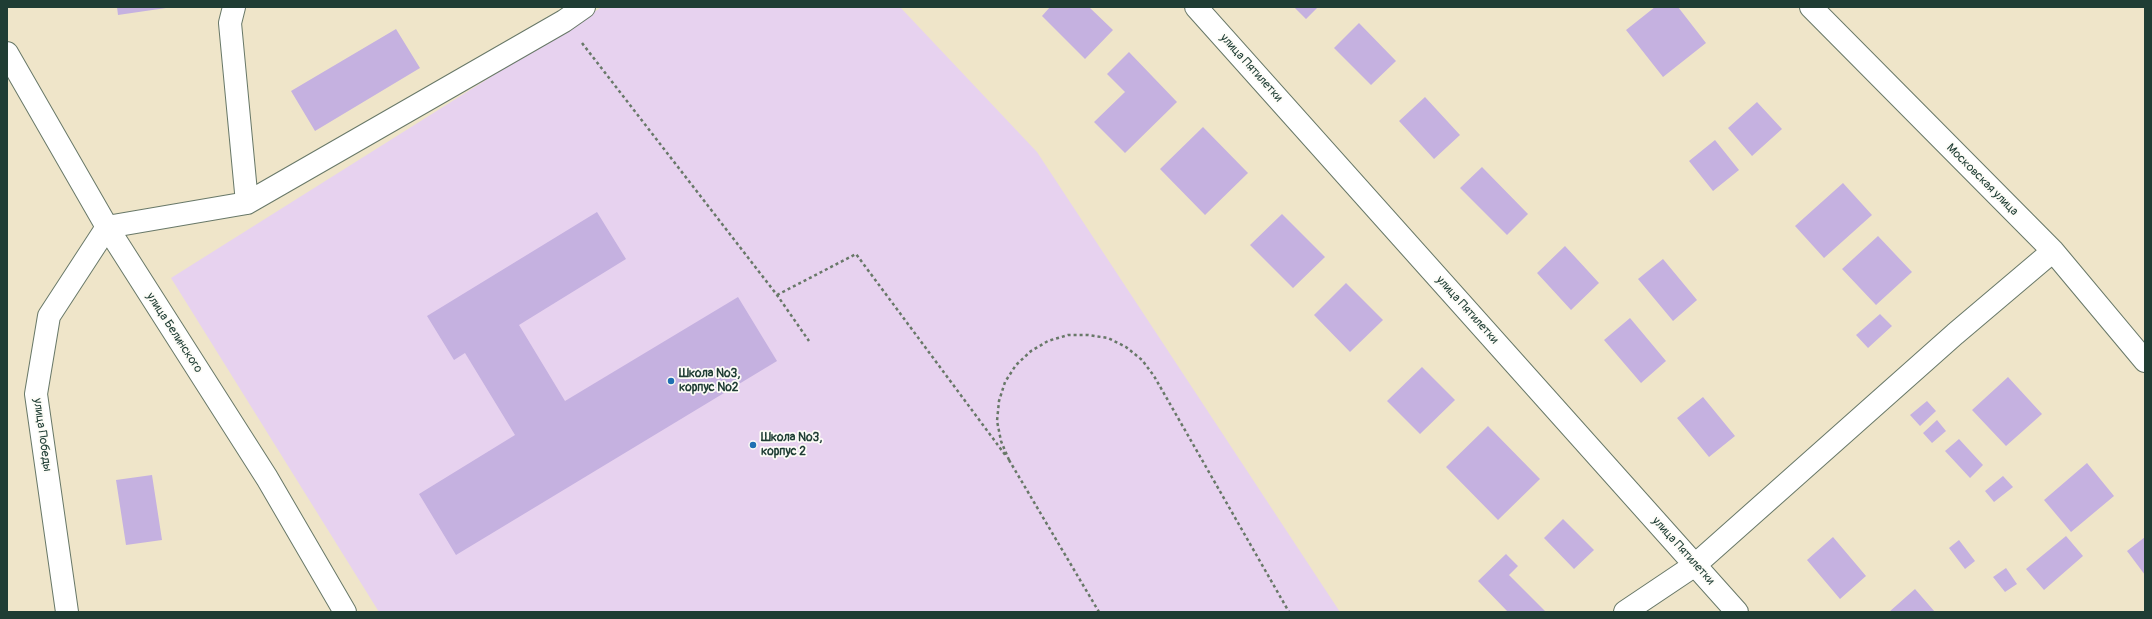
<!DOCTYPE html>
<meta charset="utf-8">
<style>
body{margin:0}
#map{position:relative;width:2152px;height:619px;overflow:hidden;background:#efe5c9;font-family:Pangolin,sans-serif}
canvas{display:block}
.frame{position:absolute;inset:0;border:8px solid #1f3d34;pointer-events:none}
</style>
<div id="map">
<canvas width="2152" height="619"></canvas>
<div class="frame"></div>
</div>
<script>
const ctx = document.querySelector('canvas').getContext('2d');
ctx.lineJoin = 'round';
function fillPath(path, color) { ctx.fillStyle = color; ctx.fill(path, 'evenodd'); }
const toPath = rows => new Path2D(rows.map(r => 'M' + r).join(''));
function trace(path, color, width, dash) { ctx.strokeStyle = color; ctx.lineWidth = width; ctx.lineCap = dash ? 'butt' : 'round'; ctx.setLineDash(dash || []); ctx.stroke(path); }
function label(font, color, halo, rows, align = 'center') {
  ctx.font = font + ' Pangolin,sans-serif'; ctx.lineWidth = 3.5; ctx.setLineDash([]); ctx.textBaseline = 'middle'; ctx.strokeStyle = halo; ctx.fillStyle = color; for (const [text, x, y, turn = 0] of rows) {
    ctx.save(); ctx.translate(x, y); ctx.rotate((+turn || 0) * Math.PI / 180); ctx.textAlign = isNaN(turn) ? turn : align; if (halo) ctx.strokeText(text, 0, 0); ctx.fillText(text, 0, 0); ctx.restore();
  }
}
fillPath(toPath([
 [602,7,900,7,1037,152,1340,612,379,612,171,278]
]), '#e7d2ef');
fillPath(toPath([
 [117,7,166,7,166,8,118,15],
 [1050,7,1089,7,1113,30,1085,59,1042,16],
 [1294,7,1318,7,1306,19],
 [1655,7,1678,7,1706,43,1663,77,1626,30],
 [1359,23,1396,61,1371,85,1334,48],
 [396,29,420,68,315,131,291,91],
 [1129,52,1177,102,1125,153,1094,122,1125,92,1107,74],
 [1425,97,1460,135,1434,159,1399,121],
 [1757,102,1782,129,1752,156,1728,128],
 [1203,127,1248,173,1205,215,1160,169],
 [1715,140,1739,170,1713,191,1689,161],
 [1482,167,1528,214,1507,235,1460,188],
 [1843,183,1872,215,1824,258,1795,226],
 [597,212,626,259,519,325,565,401,738,297,777,361,456,555,419,494,515,435,465,353,454,360,427,316],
 [1282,214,1325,257,1293,288,1250,245],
 [1878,236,1912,272,1876,305,1842,269],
 [1565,246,1599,283,1571,310,1537,273],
 [1663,259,1697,300,1673,321,1638,279],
 [1346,283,1383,320,1350,352,1314,315],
 [1880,314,1892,326,1868,348,1856,335],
 [1630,318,1666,361,1641,383,1604,340],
 [1422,367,1455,400,1420,434,1387,401],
 [2008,377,2042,414,2006,446,1972,410],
 [1703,397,1735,436,1709,457,1677,418],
 [1927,401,1936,411,1920,426,1910,415],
 [1937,420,1946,431,1932,443,1923,433],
 [1488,426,1540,479,1498,520,1446,467],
 [1959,439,1983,465,1970,478,1945,451],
 [2087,463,2114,496,2071,532,2044,500],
 [152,475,162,540,126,545,116,480],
 [2003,476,2013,487,1994,502,1985,491],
 [1563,519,1594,550,1574,569,1544,538],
 [2066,536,2083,556,2044,590,2026,569],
 [1833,537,1866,576,1840,599,1807,560],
 [2145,537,2145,575,2127,551],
 [1959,540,1975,561,1965,569,1949,548],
 [1506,554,1518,566,1509,575,1546,612,1508,612,1478,581],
 [2006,568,2017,584,2005,592,1993,577],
 [1915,589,1935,612,1889,612]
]), '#c5b1e0');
const minor = toPath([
 [234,7,230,23,247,203],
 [1196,7,1737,612],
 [1811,7,2053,251,2145,361],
 [7,53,107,227,267,478,345,612],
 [67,612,36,394,49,316,107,227,247,203,564,21,584,7],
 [1625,612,1695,565,1955,334,2053,251]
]);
trace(minor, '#687868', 24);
trace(toPath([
 [582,43,777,295,809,341],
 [777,295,856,254,1006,456],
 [1009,460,1001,441,997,421,999,401,1005,382,1016,365,1031,351,1048,341,1068,335,1088,335,1108,338,1126,347,1142,360,1154,376,1289,612],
 [1009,460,1099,612]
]), '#687868', 2.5, [3, 3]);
trace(minor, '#fff', 22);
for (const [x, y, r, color] of [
 [671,381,4,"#1f6fb2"],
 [753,445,4,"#1f6fb2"]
]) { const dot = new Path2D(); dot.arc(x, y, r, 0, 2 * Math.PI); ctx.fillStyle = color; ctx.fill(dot); trace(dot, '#fdfcf7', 1.5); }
label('12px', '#1f3d34', '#fdfcf7', [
 ["улица Пятилетки",1251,68,48],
 ["Московская улица",1982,180,45],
 ["улица Пятилетки",1467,310,48],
 ["улица Белинского",174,333,57],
 ["улица Победы",42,435,82],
 ["улица Пятилетки",1683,551,48]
]);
label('bold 12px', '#1f3d34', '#fdfcf7', [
 ["Школа №3,",679,374],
 ["корпус №2",679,388],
 ["Школа №3,",761,438],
 ["корпус 2",761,452]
], 'left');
</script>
